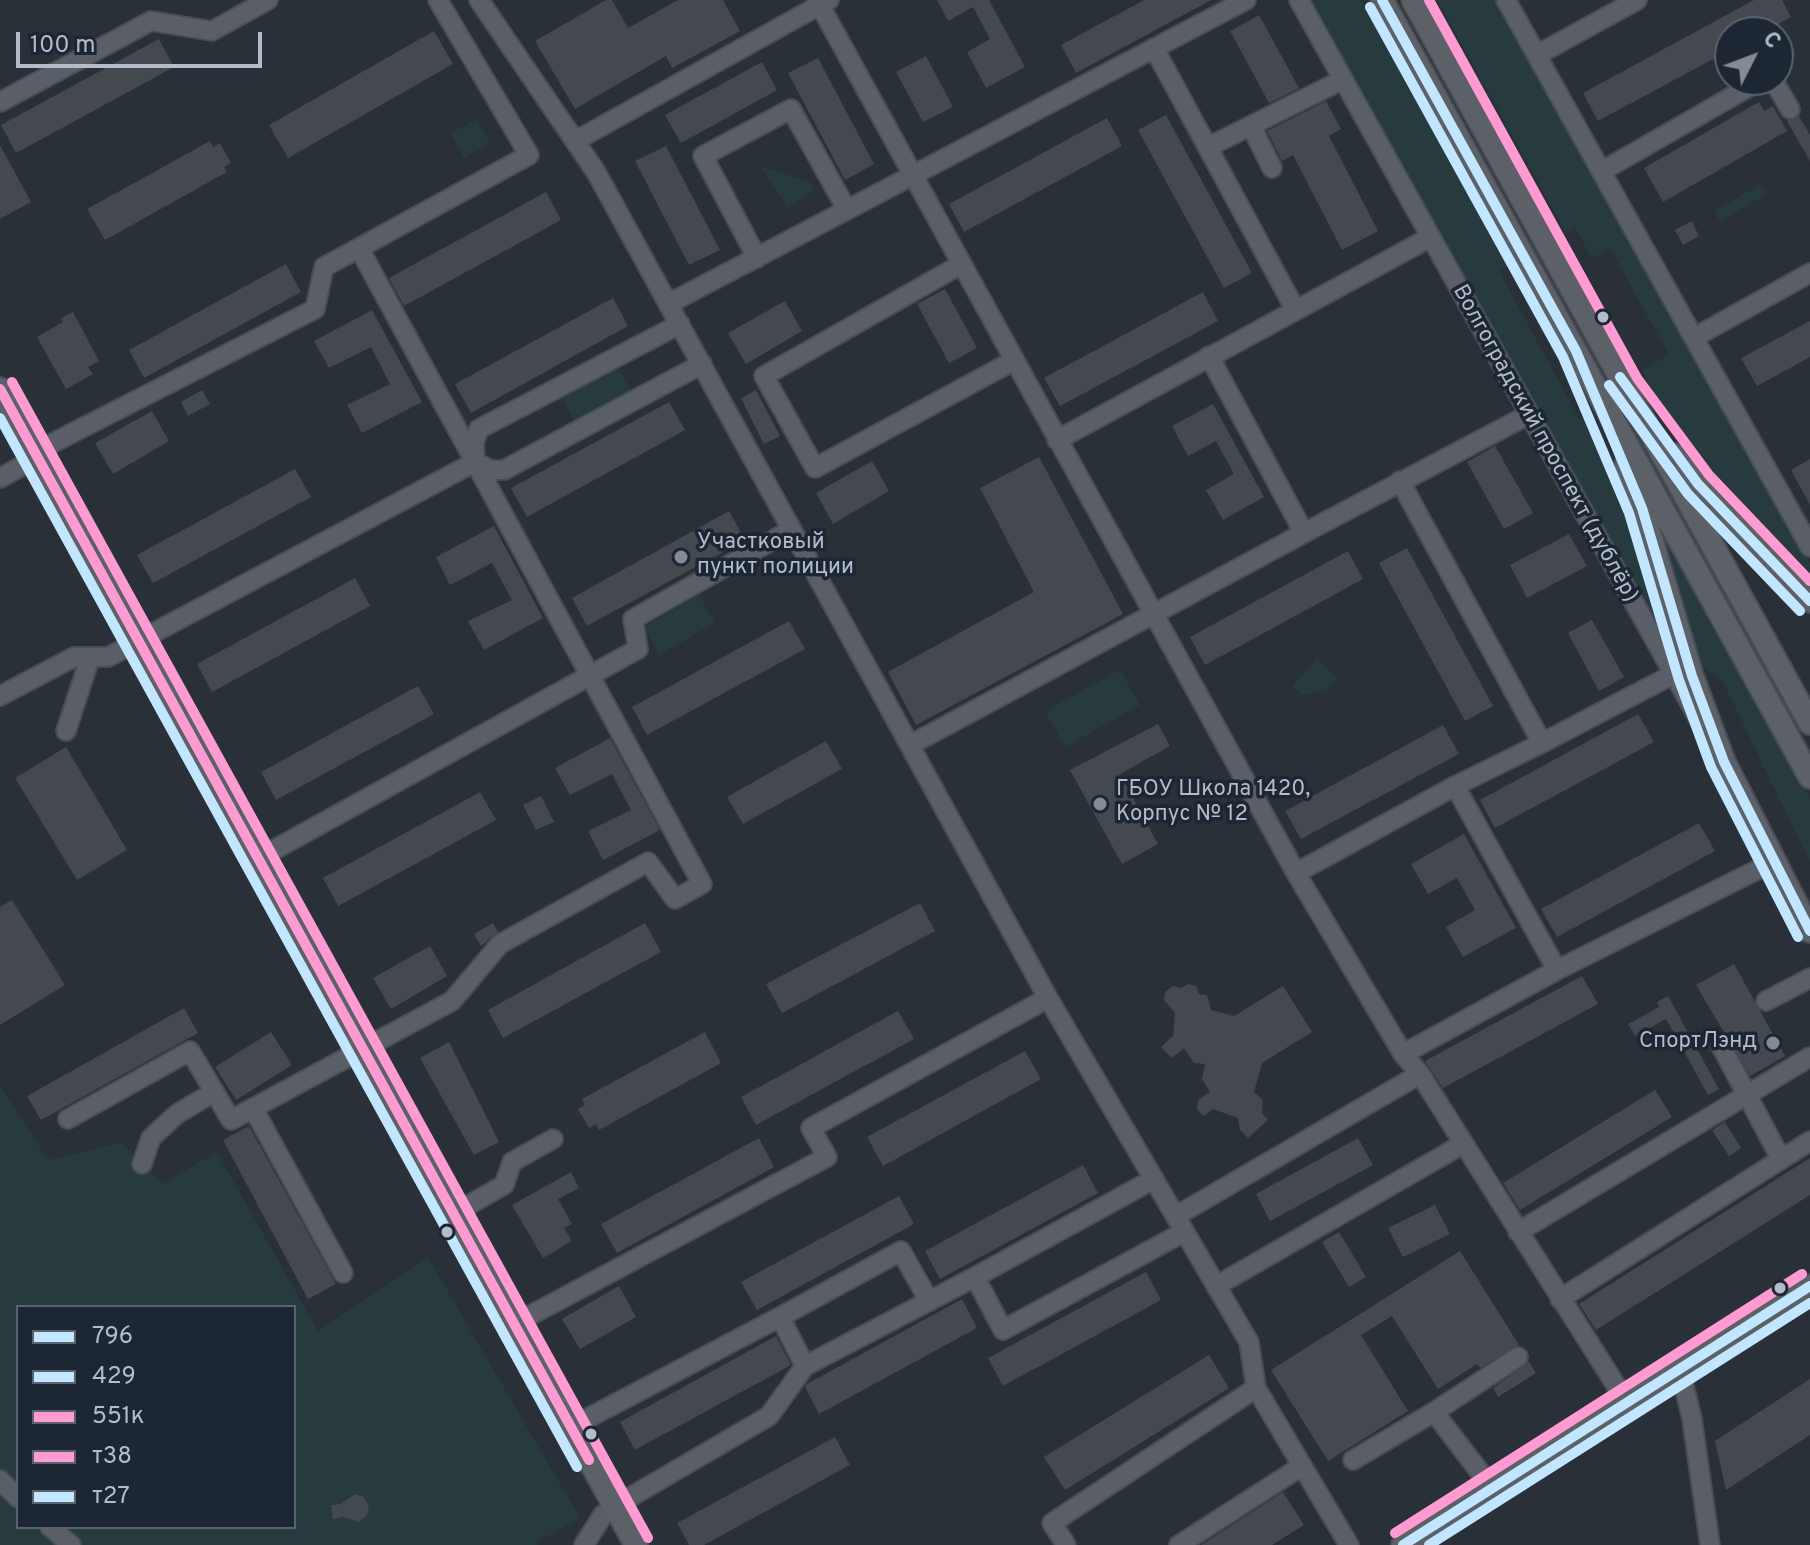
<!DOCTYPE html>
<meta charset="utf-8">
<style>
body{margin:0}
#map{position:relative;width:1810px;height:1545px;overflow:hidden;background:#2a3038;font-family:Overpass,sans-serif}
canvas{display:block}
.legend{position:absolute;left:16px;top:1305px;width:280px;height:224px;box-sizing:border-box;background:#1d2633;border:2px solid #59626f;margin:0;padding:10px 14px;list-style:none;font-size:24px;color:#b4bcc9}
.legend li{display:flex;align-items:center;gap:16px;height:40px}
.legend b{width:40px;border:2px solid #59626f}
.north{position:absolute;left:1714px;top:16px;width:80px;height:80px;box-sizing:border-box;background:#1d2633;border:2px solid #59626f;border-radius:50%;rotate:48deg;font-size:22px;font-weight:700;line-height:32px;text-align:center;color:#b4bcc9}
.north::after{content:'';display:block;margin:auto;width:28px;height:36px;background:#848b96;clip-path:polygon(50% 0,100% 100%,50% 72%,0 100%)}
.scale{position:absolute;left:16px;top:32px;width:246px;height:36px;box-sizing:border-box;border:4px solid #b4bcc9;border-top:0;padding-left:10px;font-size:24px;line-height:28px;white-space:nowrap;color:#b4bcc9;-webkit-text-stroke:6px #1d2633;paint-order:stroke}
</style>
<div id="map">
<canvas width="1810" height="1545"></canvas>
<ul class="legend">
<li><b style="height:10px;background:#c2e6ff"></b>796</li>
<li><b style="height:10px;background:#c2e6ff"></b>429</li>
<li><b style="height:10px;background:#ff9ad2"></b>551к</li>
<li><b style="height:10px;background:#ff9ad2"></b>т38</li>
<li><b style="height:10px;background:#c2e6ff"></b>т27</li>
</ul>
<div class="north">С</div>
<div class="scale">100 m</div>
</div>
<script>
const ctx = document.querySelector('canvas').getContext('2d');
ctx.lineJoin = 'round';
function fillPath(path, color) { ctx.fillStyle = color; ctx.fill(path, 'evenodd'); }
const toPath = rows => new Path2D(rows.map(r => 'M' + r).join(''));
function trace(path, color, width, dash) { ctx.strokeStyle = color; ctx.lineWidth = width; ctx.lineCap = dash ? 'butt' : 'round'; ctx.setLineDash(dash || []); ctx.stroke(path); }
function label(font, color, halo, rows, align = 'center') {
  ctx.font = font + ' Overpass,sans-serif'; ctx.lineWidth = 7; ctx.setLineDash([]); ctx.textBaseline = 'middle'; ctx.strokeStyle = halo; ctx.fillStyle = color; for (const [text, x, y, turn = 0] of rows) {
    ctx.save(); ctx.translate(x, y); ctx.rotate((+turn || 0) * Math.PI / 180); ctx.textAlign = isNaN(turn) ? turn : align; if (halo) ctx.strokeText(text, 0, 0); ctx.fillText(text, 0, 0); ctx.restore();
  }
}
fillPath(toPath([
 [1309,0,1362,0,1508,266,1499,271,1580,420,1590,416,1630,488,1683,676],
 [1437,0,1500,0,1810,563,1810,591,1696,470,1642,370,1669,355,1610,248,1592,258,1575,228,1566,233],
 [477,119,490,144,464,158,451,133],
 [759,166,809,181,815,190,788,208],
 [1761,184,1767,194,1720,221,1714,211],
 [617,365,632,393,575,421,560,394],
 [1659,516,1810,798,1810,862,1721,678,1699,666,1655,519],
 [699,595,715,623,659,655,644,627],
 [1317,659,1338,678,1326,691,1302,695,1292,686],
 [1120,670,1140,705,1065,747,1045,711],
 [0,1086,48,1160,121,1142,162,1184,217,1152,318,1331,428,1257,580,1518,537,1542,538,1545,0,1545],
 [18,1307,294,1307,294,1527,18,1527]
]), '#273a3e');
fillPath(toPath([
 [606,0,612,0,628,28,678,0,723,0,740,31,672,68,666,56,575,109,535,41],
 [937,0,989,0,1025,67,986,88,967,52,990,39,973,7,948,21],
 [1144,0,1211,0,1076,73,1061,45],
 [1754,0,1782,0,1791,17,1763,32,1730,32,1730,50,1598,121,1583,93],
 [1259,15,1299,88,1269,103,1230,31],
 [434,31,453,64,288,158,269,125],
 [159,39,174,67,16,153,1,125],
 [926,56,953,107,923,122,896,72],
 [818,58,874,164,845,180,788,73],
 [762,62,777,90,681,143,665,115],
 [1326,101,1341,129,1329,136,1378,231,1342,250,1293,155,1282,161,1267,131],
 [1759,102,1764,111,1773,106,1787,131,1663,202,1644,168],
 [1166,115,1252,273,1224,288,1138,130],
 [1799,116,1810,135,1810,161,1787,121],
 [1107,118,1122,146,964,232,949,204],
 [210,141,213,147,220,143,231,163,224,167,227,172,105,240,87,209],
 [0,145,31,202,0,219],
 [666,146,720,250,689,265,635,161],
 [546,192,561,220,404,306,389,278],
 [1692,221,1699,236,1683,245,1675,230],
 [286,264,301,292,144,378,129,350],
 [945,289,977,348,949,363,917,304],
 [1203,292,1218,321,1060,406,1044,378],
 [613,298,628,326,471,413,455,384],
 [785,301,802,331,746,364,728,333],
 [372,310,422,402,362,433,347,405,390,384,371,347,329,368,314,341],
 [73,312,99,361,88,367,93,374,66,389,37,337,63,322,61,318],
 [1810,321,1810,357,1757,386,1741,358],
 [202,390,210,404,188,416,181,402],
 [756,390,780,436,764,444,741,398],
 [669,402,685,430,527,517,511,488],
 [1213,404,1264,497,1223,520,1206,490,1234,474,1216,441,1188,456,1172,426],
 [152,411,169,441,113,474,95,443],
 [1495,446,1533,513,1504,529,1467,462],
 [1039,457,1123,614,916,725,888,672,1034,592,980,488],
 [1810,459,1810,505,1791,470],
 [872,461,889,491,833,524,816,493],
 [295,469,311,497,153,583,137,555],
 [729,511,745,540,587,626,572,598],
 [494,526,543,618,484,650,468,621,512,600,492,563,450,585,436,557],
 [1569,534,1587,566,1527,598,1510,565],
 [1407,548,1493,706,1465,721,1379,563],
 [1348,551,1363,579,1205,665,1190,637],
 [355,578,370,606,212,692,197,664],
 [1592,620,1624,677,1599,691,1568,633],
 [789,621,805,649,647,735,632,707],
 [418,686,434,714,276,800,261,772],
 [1638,714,1654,742,1495,828,1480,800],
 [1158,724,1170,746,1120,774,1158,844,1122,864,1070,770],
 [1443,725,1459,754,1301,839,1285,811],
 [610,738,660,830,603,860,588,831,631,810,612,774,570,795,555,768],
 [826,741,842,769,743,824,727,797],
 [66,747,127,850,77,880,15,778],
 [480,792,496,820,338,906,323,878],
 [541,796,554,822,536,830,523,805],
 [1699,823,1715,851,1557,937,1541,909],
 [1464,834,1516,928,1463,957,1446,927,1475,910,1457,878,1428,894,1411,864],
 [12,900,65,985,0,1025,0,907],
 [920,903,935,931,782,1013,766,984],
 [493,923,498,932,481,946,474,934],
 [645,923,661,952,503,1038,488,1010],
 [430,946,447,976,391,1009,373,978],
 [1734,964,1785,1056,1750,1076,1696,985],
 [1582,976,1598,1004,1443,1088,1425,1061],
 [1188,984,1196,986,1199,994,1207,995,1211,1010,1234,1016,1283,986,1312,1032,1262,1063,1254,1092,1263,1100,1262,1113,1268,1120,1248,1138,1240,1130,1238,1118,1213,1109,1204,1116,1197,1109,1198,1100,1210,1092,1202,1079,1205,1064,1194,1063,1184,1048,1172,1058,1161,1047,1173,1036,1175,1013,1164,1000,1165,992,1173,986,1181,988],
 [1668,996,1719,1089,1708,1095,1666,1019,1635,1036,1628,1024,1659,1007,1657,1002],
 [184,1008,198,1033,41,1120,27,1096],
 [898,1011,914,1039,756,1125,741,1097],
 [271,1032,292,1065,236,1100,215,1067],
 [705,1032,721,1063,599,1130,596,1124,589,1128,578,1109,585,1105,582,1099],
 [449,1042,499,1142,474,1155,420,1058],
 [1025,1051,1041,1079,883,1166,867,1137],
 [1655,1090,1672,1117,1520,1210,1503,1183],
 [1725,1122,1741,1148,1729,1156,1712,1130],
 [249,1126,336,1284,308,1299,223,1140],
 [759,1138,774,1167,617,1253,601,1224],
 [1358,1138,1373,1165,1270,1221,1256,1194],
 [1810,1158,1810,1195,1596,1330,1579,1304],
 [1083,1165,1098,1193,940,1279,925,1251],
 [571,1172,579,1188,558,1199,572,1224,564,1228,572,1241,543,1258,512,1205],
 [899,1196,914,1224,757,1310,741,1282],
 [1435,1205,1450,1234,1403,1257,1388,1228],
 [1339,1232,1366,1277,1349,1287,1322,1242],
 [1460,1251,1519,1345,1480,1368,1477,1364,1438,1389,1392,1316,1361,1335,1408,1411,1328,1461,1271,1370],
 [1146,1272,1161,1300,1003,1386,988,1358],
 [619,1286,636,1317,580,1349,562,1319],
 [962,1299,977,1328,819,1414,805,1387,807,1384],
 [776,1336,791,1365,635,1450,620,1422],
 [1209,1355,1229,1388,1065,1490,1044,1457],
 [1529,1362,1536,1373,1498,1397,1493,1388],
 [1810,1379,1810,1435,1726,1490,1715,1441],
 [835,1437,850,1465,704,1545,689,1545,677,1523],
 [1283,1492,1304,1525,1272,1545,1201,1545],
 [355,1494,364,1497,369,1506,367,1515,359,1522,344,1517,333,1519,331,1505,341,1504]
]), '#444950');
const minor = toPath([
 [479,0,596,172,1048,998,1249,1342,1256,1388,1349,1545],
 [817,0,1296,873,1455,786],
 [1299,0,1706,732],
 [1506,0,1810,547],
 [1154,48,1295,309],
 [1537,55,1637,0],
 [1773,80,1790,109],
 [0,102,151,21,212,31,268,0],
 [1251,126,1272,168],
 [575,141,829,0],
 [1208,147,1342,80],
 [1602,171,1761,80],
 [757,258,703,156,791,109,847,210],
 [960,265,764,376,815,468,1013,361],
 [668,304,1246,0],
 [680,324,479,429,474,442,475,462,491,470,504,470,702,364],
 [1695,337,1810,273],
 [1209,356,1304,533,1528,415],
 [1057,440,1429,238],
 [35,452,315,309,324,267,359,248],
 [0,478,38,457],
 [1400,481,1542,743,1672,675],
 [0,696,74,657,108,657,475,462,359,248,529,155,438,0],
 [66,731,90,658],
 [1542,743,1455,786,1557,970,1775,861],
 [910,745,1304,533],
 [259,858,638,649,633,619,791,530],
 [1296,873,1403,1054],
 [1557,970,1403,1054,1420,1074,1627,1403],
 [1766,1001,1810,978],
 [1720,1044,1781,1159],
 [253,1108,343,1273],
 [68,1119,190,1051,231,1120,452,1001,500,944,648,862,675,899,702,884,475,462],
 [142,1164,151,1138,177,1114,214,1092],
 [453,1214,504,1185,512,1162,553,1139],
 [1176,1216,1420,1074],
 [1518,1232,1810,1057],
 [975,1277,1154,1179],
 [1216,1286,1463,1144],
 [1560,1299,1810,1141],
 [780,1317,901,1251,929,1301],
 [514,1324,827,1157,811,1128,1048,998],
 [805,1366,975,1277,1003,1330,1184,1232],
 [1680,1369,1692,1419,1710,1545],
 [571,1427,780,1317,805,1366,769,1416,615,1506,603,1515,584,1545],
 [1353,1460,1434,1412],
 [0,1480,18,1498],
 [1492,1488,1434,1412,1518,1357],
 [50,1527,71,1545],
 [1066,1545,1052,1523,1256,1388],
 [1179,1545,1302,1466]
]);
const major = toPath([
 [1382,0,1810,777],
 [1413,0,1810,723],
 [0,389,636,1545],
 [1675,455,1810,601],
 [1626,465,1642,508,1692,676,1724,762,1810,931],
 [1403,1545,1810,1286]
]);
trace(minor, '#484c53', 22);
trace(major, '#484c55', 26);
trace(minor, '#5a5e66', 18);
trace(major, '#5c6168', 22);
trace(toPath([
 [1382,0,1576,351,1642,508,1692,676,1724,762,1810,931],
 [1620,377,1698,484,1810,601],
 [1403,1545,1810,1286]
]), '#c2e6ff', 10);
trace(toPath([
 [1370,7,1563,357,1629,513,1679,680,1711,767,1798,937],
 [1609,385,1688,494,1800,611],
 [1429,1545,1810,1303]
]), '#c2e6ff', 10);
trace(toPath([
 [1429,0,1637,378,1709,475,1810,581],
 [12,382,648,1538],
 [1395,1533,1802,1274]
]), '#ff9ad2', 10);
trace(toPath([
 [0,389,589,1460]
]), '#ff9ad2', 10);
trace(toPath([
 [0,418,577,1467]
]), '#c2e6ff', 10);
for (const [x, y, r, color] of [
 [1603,317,7,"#b4bcc9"],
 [681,557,8,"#848b96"],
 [1100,804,8,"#848b96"],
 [1773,1043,8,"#848b96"],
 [447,1232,7,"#b4bcc9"],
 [1780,1288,7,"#b4bcc9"],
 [591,1434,7,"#b4bcc9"]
]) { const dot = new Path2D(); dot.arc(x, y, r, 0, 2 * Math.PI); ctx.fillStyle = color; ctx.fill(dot); trace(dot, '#1d2633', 3); }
label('22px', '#b4bcc9', '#1d2633', [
 ["Волгоградский проспект (дублёр)",1544,444,61]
]);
label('22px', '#b4bcc9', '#1d2633', [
 ["Участковый",697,544],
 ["пункт полиции",697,569],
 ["ГБОУ Школа 1420,",1116,791],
 ["Корпус № 12",1116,816],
 ["СпортЛэнд",1757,1043,"right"]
], 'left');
</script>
